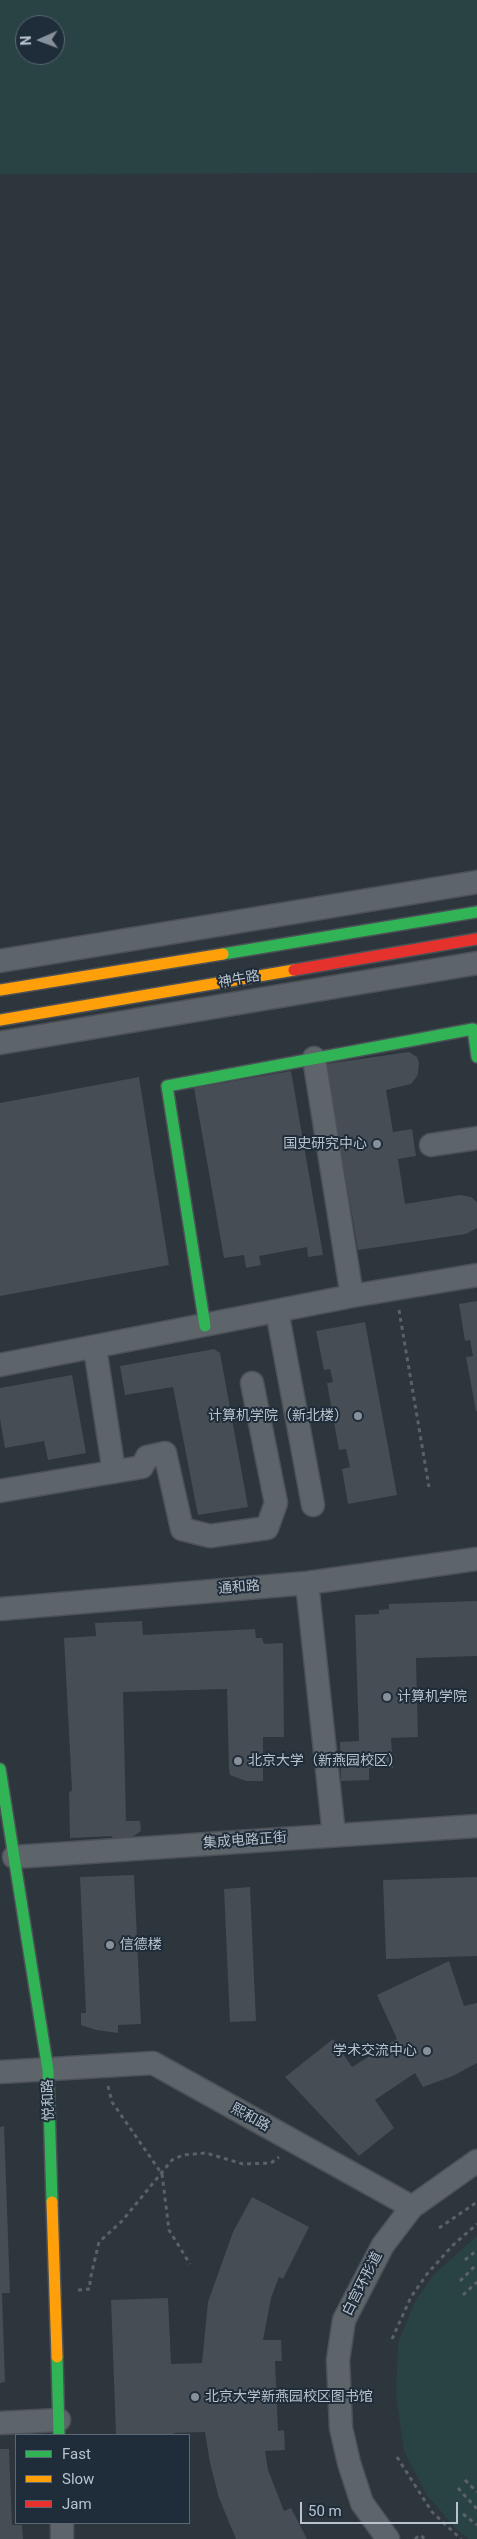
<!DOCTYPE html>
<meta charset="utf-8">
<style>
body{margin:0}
#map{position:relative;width:477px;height:2539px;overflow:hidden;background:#2d353d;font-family:Roboto,sans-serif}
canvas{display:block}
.legend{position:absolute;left:15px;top:2434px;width:175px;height:90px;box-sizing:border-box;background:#1f2c39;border:1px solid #5c6874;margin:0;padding:6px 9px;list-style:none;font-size:15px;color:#b8c2cd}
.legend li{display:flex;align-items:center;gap:10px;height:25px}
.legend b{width:25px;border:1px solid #5c6874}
.north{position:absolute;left:15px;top:15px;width:50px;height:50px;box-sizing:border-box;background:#1f2c39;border:1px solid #5c6874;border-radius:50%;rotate:268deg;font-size:14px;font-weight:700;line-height:20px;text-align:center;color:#b8c2cd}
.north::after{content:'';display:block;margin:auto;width:18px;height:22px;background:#87919b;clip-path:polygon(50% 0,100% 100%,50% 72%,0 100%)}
.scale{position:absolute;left:300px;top:2502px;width:158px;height:22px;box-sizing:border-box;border:2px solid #b8c2cd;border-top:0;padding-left:6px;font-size:15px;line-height:18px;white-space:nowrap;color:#b8c2cd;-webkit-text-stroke:4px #1f2c39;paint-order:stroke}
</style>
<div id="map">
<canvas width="477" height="2539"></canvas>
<ul class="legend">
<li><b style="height:6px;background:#30b455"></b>Fast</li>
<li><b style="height:6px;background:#ff9f0a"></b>Slow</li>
<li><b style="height:6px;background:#e5322d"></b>Jam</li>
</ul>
<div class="north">N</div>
<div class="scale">50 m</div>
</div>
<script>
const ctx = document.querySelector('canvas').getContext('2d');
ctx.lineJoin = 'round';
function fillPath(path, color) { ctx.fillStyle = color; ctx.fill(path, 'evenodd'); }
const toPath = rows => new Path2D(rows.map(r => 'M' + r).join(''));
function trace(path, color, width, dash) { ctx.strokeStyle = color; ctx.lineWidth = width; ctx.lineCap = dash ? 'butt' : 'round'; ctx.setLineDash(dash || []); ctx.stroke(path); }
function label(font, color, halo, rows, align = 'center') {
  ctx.font = font + ' Roboto,"Noto Sans SC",sans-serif'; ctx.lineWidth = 4; ctx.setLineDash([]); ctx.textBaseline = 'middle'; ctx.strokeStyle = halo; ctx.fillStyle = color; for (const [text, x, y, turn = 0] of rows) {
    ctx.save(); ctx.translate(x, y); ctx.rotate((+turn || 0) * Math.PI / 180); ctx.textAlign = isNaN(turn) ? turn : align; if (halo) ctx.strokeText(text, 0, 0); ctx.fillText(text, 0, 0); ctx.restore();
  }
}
fillPath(toPath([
 [0,0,477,0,477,173,0,174],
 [25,25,55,25,55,55,25,55],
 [477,2236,477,2539,469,2539,458,2531,426,2494,404,2451,396,2395,398,2343,415,2302,433,2275]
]), '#294344');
fillPath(toPath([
 [409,1052,417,1057,419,1063,418,1074,415,1079,411,1084,386,1090,393,1132,412,1129,416,1156,398,1159,405,1204,460,1195,471,1197,477,1202,477,1228,466,1234,358,1250,326,1064],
 [291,1071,323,1255,308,1257,307,1247,259,1256,261,1265,246,1268,244,1255,224,1258,194,1088],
 [139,1077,169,1265,0,1296,0,1103],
 [477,1301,477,1411,476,1411,466,1357,473,1356,470,1340,465,1341,459,1304],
 [365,1322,397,1495,348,1504,342,1469,350,1467,346,1449,339,1450,327,1383,333,1382,330,1369,324,1370,316,1331],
 [214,1349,220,1353,248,1507,198,1515,173,1387,125,1395,120,1366],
 [72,1375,86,1453,48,1460,44,1441,5,1448,0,1419,0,1388],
 [477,1601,477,1656,416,1658,418,1737,391,1738,393,1768,369,1768,369,1780,341,1781,340,1742,359,1741,355,1615,379,1614,379,1610,389,1609,389,1604],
 [142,1621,143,1635,255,1629,256,1638,262,1638,264,1644,283,1643,284,1737,263,1737,263,1781,246,1781,230,1775,229,1769,227,1689,123,1692,126,1821,140,1821,141,1831,129,1839,112,1839,112,1836,70,1838,69,1793,72,1790,64,1638,96,1636,95,1623],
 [134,1875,141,2024,118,2025,118,2033,96,2030,81,2025,81,2013,86,2013,80,1877],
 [477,1877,477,1956,386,1959,383,1880],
 [250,1887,256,2021,230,2022,224,1889],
 [449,1961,464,2006,477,2003,477,2063,453,2076,423,2087,415,2073,375,2100,394,2128,359,2156,285,2077,333,2039,352,2067,397,2039,377,1995],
 [4,2126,10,2293,2,2293,5,2382,0,2383,0,2127],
 [252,2197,309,2227,283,2279,279,2277,271,2298,263,2340,281,2340,282,2361,275,2361,278,2431,284,2430,285,2450,265,2451,268,2470,284,2511,291,2508,307,2539,236,2539,219,2498,210,2463,205,2432,174,2433,174,2435,116,2435,111,2300,168,2298,171,2364,202,2363,208,2302,233,2232],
 [0,2449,9,2449,12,2525,22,2525,23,2539,0,2539]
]), '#464d54');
const street = toPath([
 [0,961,477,882],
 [0,1043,477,963],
 [314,1058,352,1296],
 [431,1145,477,1138],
 [277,1311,313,1505],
 [95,1348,114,1472],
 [0,1365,352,1296,477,1275],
 [0,1491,142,1467,147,1457,165,1453,182,1529,210,1536,267,1528,276,1503,252,1383],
 [307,1583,334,1835],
 [0,1609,307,1583,477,1559],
 [14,1857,477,1826],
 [0,2072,153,2063,412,2207,477,2161],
 [0,2423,59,2420],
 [62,2523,62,2539],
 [388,2539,362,2503,349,2463,341,2428,338,2360,344,2320,383,2245,412,2207]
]);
const fast = toPath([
 [223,954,477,912],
 [205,1326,167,1086,473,1029,477,1057],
 [0,1769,48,2070,52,2202],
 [57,2357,59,2435]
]);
const slow = toPath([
 [0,990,223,954],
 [0,1020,294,970],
 [52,2202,57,2357]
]);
const jam = toPath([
 [294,970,477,939]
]);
trace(street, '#4c5157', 25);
trace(fast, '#4c5157', 14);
trace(slow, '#4c5157', 14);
trace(jam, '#4c5157', 14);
trace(toPath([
 [399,1310,429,1487],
 [108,2086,112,2102,162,2174,169,2230,190,2264],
 [439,2228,477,2202],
 [465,2260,477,2250],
 [460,2281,477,2264],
 [78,2290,90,2289,90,2280,99,2242,122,2221,172,2160,183,2155,206,2153,243,2164,271,2163,279,2157],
 [463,2295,477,2282],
 [392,2339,411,2297,427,2274,452,2246,477,2224],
 [397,2457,432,2512,461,2539],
 [465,2480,477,2492],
 [458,2488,477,2509],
 [463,2514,477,2525],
 [415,2539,420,2535,425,2539]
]), '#5b6267', 3, [4, 4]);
trace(street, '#5d646a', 22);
trace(fast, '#30b455', 11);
trace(slow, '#ff9f0a', 11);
trace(jam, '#e5322d', 11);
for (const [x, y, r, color] of [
 [377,1144,5,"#87919b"],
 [358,1416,5,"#87919b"],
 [387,1697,5,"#87919b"],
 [238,1761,5,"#87919b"],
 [110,1945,5,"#87919b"],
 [427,2051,5,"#87919b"],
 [195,2397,5,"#87919b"]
]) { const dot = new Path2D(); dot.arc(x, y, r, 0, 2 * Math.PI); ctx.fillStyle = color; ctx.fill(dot); trace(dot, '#1f2c39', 2); }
label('14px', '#b8c2cd', '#1f2c39', [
 ["神牛路",239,980,-10],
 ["通和路",239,1588,-5],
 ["集成电路正街",245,1841,-4],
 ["悦和路",49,2100,-92],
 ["熙和路",250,2118,29],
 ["白宫环形道",363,2284,-63]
]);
label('14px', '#b8c2cd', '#1f2c39', [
 ["国史研究中心",367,1144,"right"],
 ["计算机学院（新北楼）",348,1416,"right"],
 ["计算机学院",397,1697],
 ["北京大学（新燕园校区）",248,1761],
 ["信德楼",120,1945],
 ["学术交流中心",417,2051,"right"],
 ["北京大学新燕园校区图书馆",205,2397]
], 'left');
</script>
